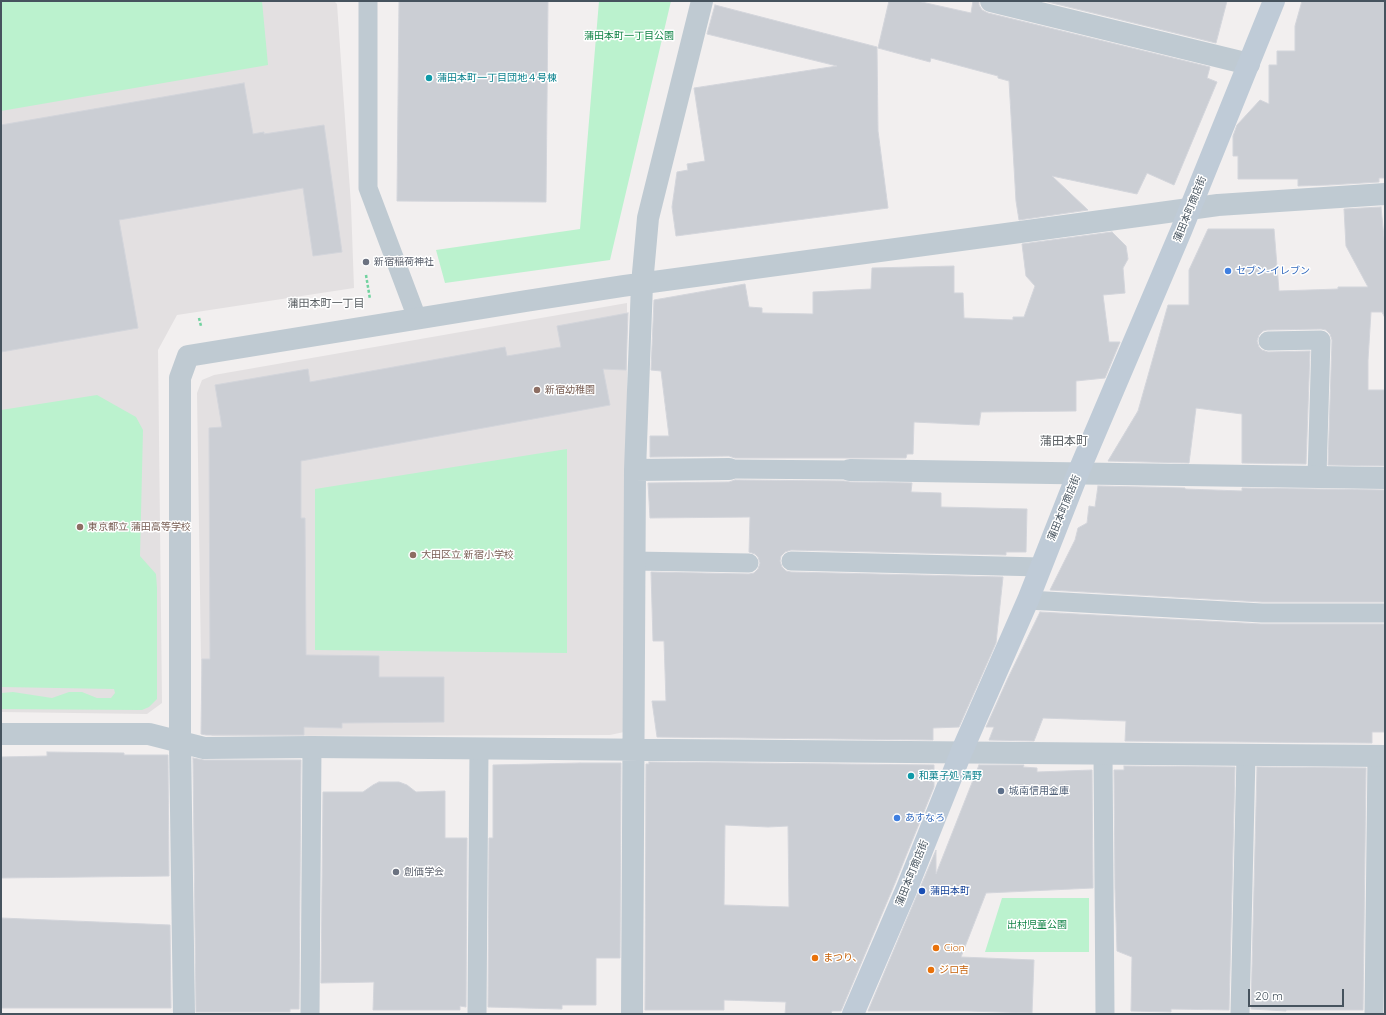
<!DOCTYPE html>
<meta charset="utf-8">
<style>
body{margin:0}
#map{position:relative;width:1386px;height:1015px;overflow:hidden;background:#f2efef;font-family:Quicksand,sans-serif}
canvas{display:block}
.frame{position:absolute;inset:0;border:2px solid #46535e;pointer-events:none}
.scale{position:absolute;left:1248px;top:989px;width:96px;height:18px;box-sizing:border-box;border:2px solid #46535e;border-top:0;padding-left:5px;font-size:12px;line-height:14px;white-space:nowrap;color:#46535e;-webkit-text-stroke:3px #fff;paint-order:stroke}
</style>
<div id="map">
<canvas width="1386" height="1015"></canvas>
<div class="frame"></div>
<div class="scale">20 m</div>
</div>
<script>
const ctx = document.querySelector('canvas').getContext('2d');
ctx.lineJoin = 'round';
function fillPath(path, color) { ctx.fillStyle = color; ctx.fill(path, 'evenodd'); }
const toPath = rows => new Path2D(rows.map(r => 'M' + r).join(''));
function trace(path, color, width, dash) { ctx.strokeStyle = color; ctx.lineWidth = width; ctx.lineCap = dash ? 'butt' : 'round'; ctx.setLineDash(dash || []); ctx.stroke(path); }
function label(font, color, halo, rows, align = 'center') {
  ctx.font = font + ' Quicksand,"Noto Sans JP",sans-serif'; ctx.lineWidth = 3; ctx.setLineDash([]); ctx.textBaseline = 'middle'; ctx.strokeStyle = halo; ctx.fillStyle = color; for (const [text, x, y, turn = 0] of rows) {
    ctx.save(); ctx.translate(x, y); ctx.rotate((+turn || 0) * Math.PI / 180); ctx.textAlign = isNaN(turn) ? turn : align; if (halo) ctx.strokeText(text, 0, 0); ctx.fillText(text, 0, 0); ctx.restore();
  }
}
fillPath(toPath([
 [1,1,334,1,337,4,351,205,354,288,177,315,158,350,162,703,147,714,1,712],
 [627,303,627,718,624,732,610,735,212,736,202,726,197,393,202,380,214,375]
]), '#e3e0e1');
fillPath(toPath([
 [1,1,262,1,268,65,1,111],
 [599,1,671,1,610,260,445,283,436,250,580,229],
 [97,395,136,417,143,430,140,556,156,574,157,588,157,699,149,707,142,710,1,709,1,693,13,692,52,698,69,692,82,692,97,698,111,698,115,693,114,689,1,687,1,410],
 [567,449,567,653,315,650,315,489],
 [1002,898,1089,898,1089,952,985,952]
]), '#bbf2ce');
const building = toPath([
 [399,1,548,1,546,202,397,201,399,1],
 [889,1,917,1,971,13,973,1,979,1,979,5,982,10,988,13,1210,67,1207,78,1217,82,1174,185,1147,173,1137,194,1052,176,1088,210,1019,220,1016,201,1009,81,998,78,998,76,931,58,930,62,878,48,889,1],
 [1044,1,1227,1,1216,43,1044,1],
 [1302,1,1385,1,1385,178,1379,178,1379,182,1328,185,1298,186,1298,179,1238,179,1238,156,1233,156,1233,136,1237,125,1260,100,1269,104,1269,65,1277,65,1277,51,1295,51,1295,26,1302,1],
 [715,5,877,47,878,131,888,208,676,236,672,207,677,172,688,170,687,164,705,161,694,88,837,66,707,34,715,5],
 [244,83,253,134,264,132,264,134,324,125,342,252,313,256,303,188,119,220,138,328,1,352,1,125,244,83],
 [1381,207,1385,247,1385,318,1382,312,1371,312,1368,360,1368,390,1385,390,1385,466,1328,465,1332,340,1330,334,1326,330,1321,329,1267,330,1263,331,1259,335,1257,341,1259,347,1262,350,1268,352,1310,351,1306,464,1242,463,1242,414,1196,408,1189,463,1108,461,1138,411,1168,305,1189,305,1189,270,1208,229,1274,229,1279,291,1338,289,1338,287,1368,287,1346,246,1344,209,1381,207],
 [1112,232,1126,246,1128,259,1123,268,1125,293,1103,295,1109,342,1120,342,1105,378,1076,381,1076,411,981,412,979,425,914,422,913,454,907,454,906,458,735,458,729,456,650,457,650,436,669,436,661,371,651,370,654,300,745,284,749,307,762,308,762,313,813,314,813,292,871,289,872,268,954,266,954,293,963,293,964,318,1013,320,1013,317,1024,317,1035,286,1026,276,1022,244,1112,232],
 [628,313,626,370,603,369,610,405,301,461,301,518,305,518,306,655,379,656,379,677,444,677,444,722,342,723,342,728,304,727,304,735,206,735,201,734,202,659,210,659,209,428,222,427,215,385,308,369,310,382,505,347,507,356,561,347,557,326,628,313],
 [735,480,844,481,850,482,912,483,911,492,941,493,941,507,1027,509,1026,552,1006,552,1006,555,791,550,785,552,781,556,780,561,782,567,786,571,791,572,1003,577,996,643,959,727,933,728,933,740,657,737,652,701,666,701,664,641,653,641,651,572,749,574,754,573,758,569,760,563,758,557,755,554,749,552,750,517,650,518,648,483,729,482,735,480],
 [1098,486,1185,488,1185,489,1242,491,1242,488,1385,490,1385,602,1262,602,1050,590,1075,540,1078,528,1087,523,1089,506,1095,507,1098,486],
 [1040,612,1261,624,1385,624,1385,732,1372,732,1372,743,1125,741,1126,721,1043,718,1034,741,989,740,994,727,986,727,1008,678,1040,612],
 [47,752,124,753,124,755,168,755,169,876,1,878,1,757,47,756,47,752],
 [193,758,204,760,301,760,299,1009,290,1009,290,1012,196,1012,193,758],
 [649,762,934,765,934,787,895,883,841,1011,832,1011,831,1014,785,1014,786,1002,724,1000,724,1010,645,1010,646,764,649,764,649,762],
 [725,825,768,827,788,826,789,907,724,905,725,825],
 [580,763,621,763,620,958,596,958,596,1005,562,1005,562,1009,488,1007,489,838,493,838,493,765,580,763],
 [979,765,1024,765,1023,767,1037,768,1037,772,1092,770,1093,888,986,893,961,957,1034,960,1032,1013,968,1011,868,1011,936,850,936,874,979,765],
 [1124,766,1235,767,1229,1010,1171,1009,1171,1012,1131,1011,1132,957,1117,951,1115,888,1114,770,1124,770,1124,766],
 [1257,767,1366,768,1363,1010,1286,1010,1286,1011,1251,1009,1257,767],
 [379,782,399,782,407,785,416,792,445,791,445,838,467,838,466,1007,460,1006,460,1010,373,1010,374,982,321,983,323,792,363,792,373,785,379,782],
 [1,918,170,925,171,1008,1,1008,1,918]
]);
fillPath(building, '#cbced4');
trace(building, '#d3d5db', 1);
trace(toPath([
 [366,275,370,299],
 [199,318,201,326]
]), '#71d29f', 2.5, [3, 2]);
trace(toPath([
 [368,1,368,188,417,318],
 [1268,341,1321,340,1317,477],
 [729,469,850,470],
 [634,561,749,563],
 [791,561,1041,567],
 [1028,600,1262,613,1385,613],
 [1103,754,1105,1014],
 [310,1014,312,747],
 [477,1014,479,749],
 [1240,1014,1246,755],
 [1374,1014,1377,756]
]), '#bfcad2', 19);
trace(toPath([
 [991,1,1249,64],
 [635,470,729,469],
 [850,470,1385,478],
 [1,734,149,734,204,748,312,747,1385,756],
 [184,1014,180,742,180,378,188,356,526,301,623,286,1160,213,1218,205,1385,194],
 [632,1014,635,470,642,284,648,218,702,1]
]), '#bfcad2', 22);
trace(toPath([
 [853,1014,907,888,961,753,1028,600,1078,473,1181,231,1274,1]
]), '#bfcbd7', 22);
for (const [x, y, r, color] of [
 [429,78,4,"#0f9aa8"],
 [366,262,4,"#6b7280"],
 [1228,271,4,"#3f7fe0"],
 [537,390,4,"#8d6e63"],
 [80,527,4,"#8d6e63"],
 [413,555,4,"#8d6e63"],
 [911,776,4,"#0f9aa8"],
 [1001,791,4,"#5c6f8a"],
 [897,818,4,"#3f7fe0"],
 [396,872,4,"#6b7280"],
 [922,891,4,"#1a4fb4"],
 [936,948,4,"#e8710a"],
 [815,958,4,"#e8710a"],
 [931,970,4,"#e8710a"]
]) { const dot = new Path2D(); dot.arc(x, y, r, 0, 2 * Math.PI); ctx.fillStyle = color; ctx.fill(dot); trace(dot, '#fff', 1.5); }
label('10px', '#128447', '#fff', [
 ["蒲田本町一丁目公園",629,36],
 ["出村児童公園",1037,925]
]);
label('10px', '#0d838f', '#fff', [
 ["蒲田本町一丁目団地４号棟",437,78],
 ["和菓子処 清野",919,776]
], 'left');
label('10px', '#46535e', '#fff', [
 ["蒲田本町商店街",1190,209,-68],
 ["蒲田本町商店街",1064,508,-68],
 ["蒲田本町商店街",912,873,-68]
]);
label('10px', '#5b616d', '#fff', [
 ["新宿稲荷神社",374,262],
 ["創価学会",404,872]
], 'left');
label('10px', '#366cbe', '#fff', [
 ["セブン-イレブン",1236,271],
 ["あすなろ",905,818]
], 'left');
label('10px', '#785e54', '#fff', [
 ["新宿幼稚園",545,390],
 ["東京都立 蒲田高等学校",88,527],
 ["大田区立 新宿小学校",421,555]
], 'left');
label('10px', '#4e5e75', '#fff', [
 ["城南信用金庫",1009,791]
], 'left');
label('10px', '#164399', '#fff', [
 ["蒲田本町",930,891]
], 'left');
label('10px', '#c56008', '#fff', [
 ["Cion",944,948],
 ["まつり、",823,958],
 ["ジロ吉",939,970]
], 'left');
label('11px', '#5b6064', '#fff', [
 ["蒲田本町一丁目",326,304]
]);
label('12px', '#5b6064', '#fff', [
 ["蒲田本町",1064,441]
]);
</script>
